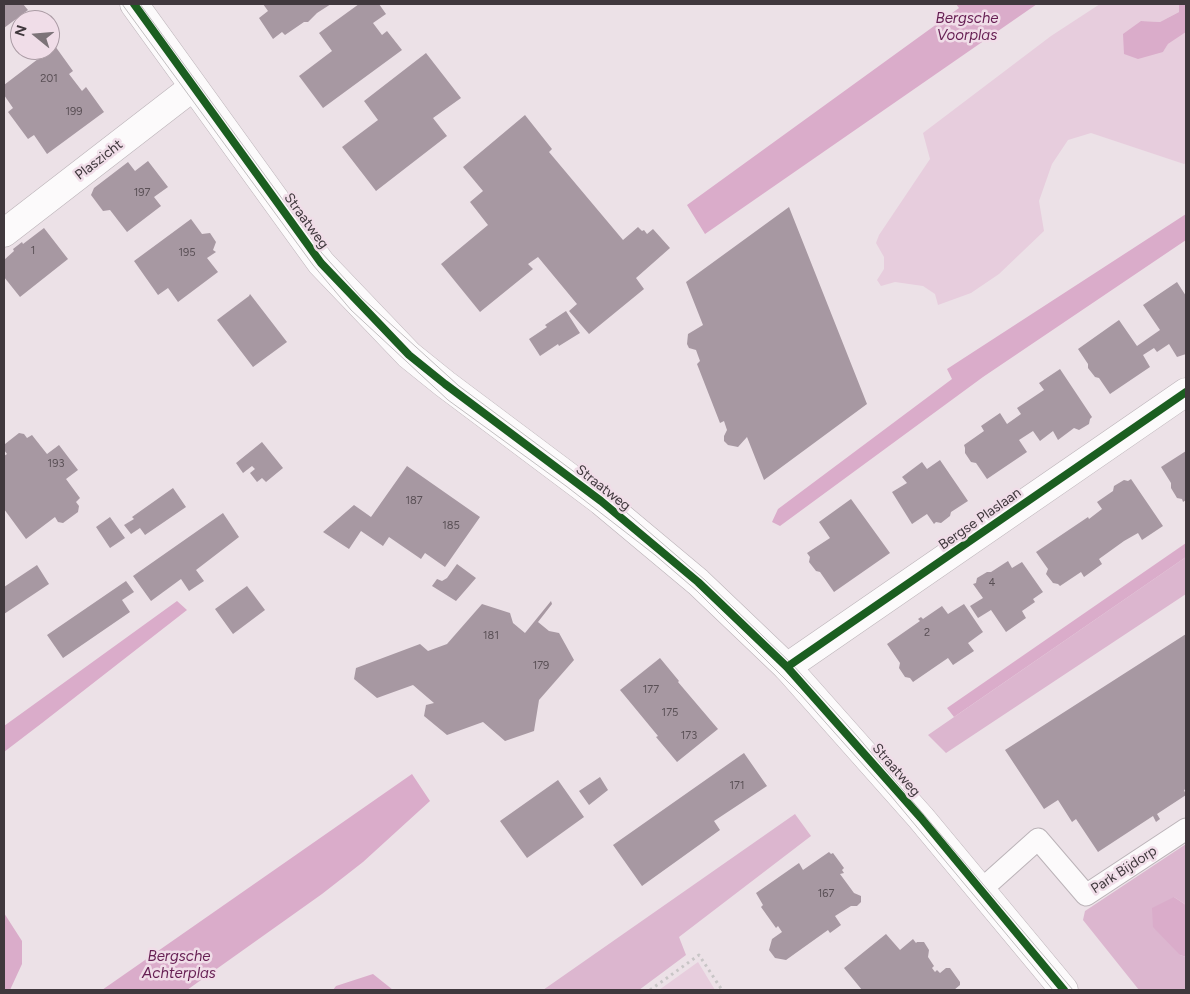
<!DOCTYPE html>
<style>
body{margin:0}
#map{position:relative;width:1190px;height:994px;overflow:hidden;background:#ece1e7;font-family:Figtree,sans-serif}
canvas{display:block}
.frame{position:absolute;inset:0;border:5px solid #40383d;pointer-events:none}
.north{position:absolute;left:10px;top:10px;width:50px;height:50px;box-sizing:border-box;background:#f0dde8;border:1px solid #aa9ba4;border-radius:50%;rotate:287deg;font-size:14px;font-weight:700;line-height:20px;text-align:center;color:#40383d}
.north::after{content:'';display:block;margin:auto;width:18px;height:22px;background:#7c7378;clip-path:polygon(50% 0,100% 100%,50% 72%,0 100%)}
</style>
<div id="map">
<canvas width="1190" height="994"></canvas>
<div class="frame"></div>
<div class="north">N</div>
</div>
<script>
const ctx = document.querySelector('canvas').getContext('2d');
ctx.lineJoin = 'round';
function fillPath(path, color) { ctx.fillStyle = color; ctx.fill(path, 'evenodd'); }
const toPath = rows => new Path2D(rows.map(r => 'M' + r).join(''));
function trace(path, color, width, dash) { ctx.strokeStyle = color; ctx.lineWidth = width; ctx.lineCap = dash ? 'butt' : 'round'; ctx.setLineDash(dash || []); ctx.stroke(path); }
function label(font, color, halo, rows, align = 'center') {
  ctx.font = font + ' Figtree,sans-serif'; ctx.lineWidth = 5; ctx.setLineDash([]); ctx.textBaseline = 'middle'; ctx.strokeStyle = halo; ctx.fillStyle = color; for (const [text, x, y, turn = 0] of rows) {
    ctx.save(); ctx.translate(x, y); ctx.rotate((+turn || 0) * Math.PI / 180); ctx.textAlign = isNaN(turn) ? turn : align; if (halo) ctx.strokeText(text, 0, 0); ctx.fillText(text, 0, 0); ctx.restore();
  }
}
fillPath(toPath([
 [1100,4,1179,4,1179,12,1160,22,1141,21,1163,52,1168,44,1186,32,1186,163,1184,164,1091,133,1068,140,1052,164,1039,201,1044,231,999,274,971,293,938,305,935,294,923,286,895,282,881,286,877,280,884,269,884,257,876,243,879,235,930,159,923,133,1051,36],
 [698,962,715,990,659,990]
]), '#e7cddd');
fillPath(toPath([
 [1186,557,1186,594,946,753,928,735],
 [795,814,811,836,679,937,686,955,639,990,543,990],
 [1186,844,1186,905,1174,897,1180,955,1186,957,1186,990,1139,990,1083,920,1085,911]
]), '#dcb6cf');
fillPath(toPath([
 [956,4,1037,4,705,234,687,205,959,8],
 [1179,4,1186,4,1186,32,1168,44,1163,52,1138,59,1124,54,1123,34,1141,21,1160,22,1179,12],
 [1186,214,1186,240,983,377,780,526,772,522,778,509,952,379,947,369],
 [1186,543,1186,557,954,717,947,708],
 [177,601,187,610,42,723,4,752,4,726],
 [412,774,430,801,363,862,322,894,187,990,102,990],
 [1174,897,1186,905,1186,957,1180,955,1153,927,1152,908],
 [4,913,22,941,22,964,10,990,4,990],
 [373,974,393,990,333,990,336,986]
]), '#daacca');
fillPath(toPath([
 [4,4,23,4,28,10,4,28],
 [263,4,331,4,317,13,308,22,304,22,285,35,282,32,273,39,259,18,268,11],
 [359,4,379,4,386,14,373,23,382,35,387,31,402,50,323,108,299,76,332,51,319,33],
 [55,46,73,71,69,74,82,91,86,87,104,112,47,154,34,135,28,139,8,112,13,108,4,95,4,85],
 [426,53,461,98,433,118,447,136,376,191,342,147,378,120,364,101],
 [525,115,552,149,549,152,623,240,638,227,642,231,644,230,647,234,653,229,670,248,636,278,644,289,589,334,569,311,577,304,538,257,528,264,533,269,480,312,441,264,488,225,470,202,483,191,463,167],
 [148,161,168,187,154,197,161,206,127,232,110,210,103,211,91,195,94,188,128,162,135,171],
 [789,207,867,404,764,480,747,437,738,447,728,445,724,441,724,436,727,430,724,421,720,423,697,364,700,361,696,350,689,348,687,344,688,334,703,325,686,282],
 [191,219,202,234,210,233,216,242,213,250,216,252,207,258,218,272,178,302,168,288,158,295,134,261],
 [44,228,68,259,20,297,4,277,4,260,14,251,13,249,22,242,23,244],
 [1177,282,1186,296,1186,354,1177,357,1169,344,1157,352,1154,348,1143,355,1150,367,1110,394,1099,378,1095,377,1088,368,1088,364,1078,349,1119,320,1137,346,1160,330,1143,305],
 [250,294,287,342,253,367,217,320,249,296],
 [566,311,580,333,559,346,558,344,540,356,529,339,547,327,545,325],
 [1060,369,1092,417,1090,419,1089,424,1079,430,1074,428,1058,440,1053,431,1040,441,1033,431,1019,440,1027,452,987,479,976,463,971,462,965,453,965,448,964,445,984,431,981,426,1000,413,1007,424,1021,414,1017,408,1044,390,1039,383],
 [19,433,24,434,27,438,32,435,47,454,59,445,78,470,66,479,80,498,76,502,79,506,78,512,63,523,58,522,55,517,26,539,4,509,4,456,7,454,4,450,5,444],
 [262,442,283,468,266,482,262,478,257,482,250,473,255,469,252,466,243,473,236,463],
 [1186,451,1186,500,1183,502,1182,499,1177,498,1171,488,1171,483,1161,467],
 [940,460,968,501,951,512,950,516,941,523,936,522,934,524,927,514,912,524,892,492,907,483,902,477,922,462,927,469],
 [407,466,480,517,445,567,425,553,421,559,389,537,383,546,361,531,349,549,323,532,354,505,371,517],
 [1131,479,1163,526,1142,540,1138,533,1124,541,1099,559,1102,564,1084,577,1081,572,1060,586,1058,584,1053,583,1046,574,1048,569,1036,552,1088,517,1089,519,1102,509,1097,502,1113,491,1114,486,1124,480,1128,481],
 [173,488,186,507,145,535,140,528,131,534,124,525,134,519,132,517],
 [851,499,890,553,834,592,820,572,816,571,809,562,810,557,807,553,830,538,819,522],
 [223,513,239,537,196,570,204,581,189,591,181,579,151,601,133,576],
 [110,517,125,538,110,548,96,527],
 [1008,561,1012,568,1022,562,1043,592,1033,599,1035,602,1022,611,1026,618,1006,632,991,610,978,618,970,606,983,598,973,584,976,583,977,578,987,572,991,572],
 [457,564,476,578,456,601,432,586,437,579,442,581,447,578],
 [37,565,49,584,4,614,4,587],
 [126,581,134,592,122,600,130,612,63,658,47,635],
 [247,586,265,610,233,634,215,609],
 [551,601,552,604,538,622,549,631,559,633,574,660,539,700,534,731,505,741,483,722,447,735,424,716,426,705,434,703,413,685,377,698,354,679,356,668,420,644,428,651,447,644,482,604,510,613,513,623,525,633],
 [964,604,983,632,968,643,974,651,953,665,948,658,913,682,910,678,905,677,899,668,900,663,887,644,920,621,918,619,921,617,923,619,942,606,948,614],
 [1186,634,1186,789,1184,790,1186,795,1157,814,1160,819,1156,822,1153,816,1098,852,1076,819,1072,822,1058,800,1044,809,1005,750],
 [660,658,679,681,678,682,718,729,677,762,656,737,658,736,620,690],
 [744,753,767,786,714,821,720,830,642,886,613,845],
 [600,777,608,790,589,805,579,791],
 [558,780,584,817,527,858,500,821],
 [829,852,831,854,833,853,844,868,842,870,844,873,840,874,854,893,861,896,861,902,857,906,851,906,835,916,841,925,830,933,828,930,786,960,775,958,769,950,772,939,782,932,778,926,776,928,761,907,763,905,756,893,799,863,803,870],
 [886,934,900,950,913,939,916,943,917,942,924,942,929,950,928,957,934,966,932,968,935,972,937,970,940,973,946,968,950,968,960,982,960,985,954,990,862,990,844,968]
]), '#a798a2');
const service = toPath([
 [981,890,1038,839,1086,895,1186,829]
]);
const minor = toPath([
 [4,233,193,87],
 [787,667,1186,392]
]);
const tertiary = toPath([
 [134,4,321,263,409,355,445,384,601,501,698,582,787,667,921,818,1064,990]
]);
trace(service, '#bbb3b8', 23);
trace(minor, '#bbb3b8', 29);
trace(tertiary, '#bbb3b8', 29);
trace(toPath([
 [650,990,699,955,722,990]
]), '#c8c5c6', 3, [2.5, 4]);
trace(service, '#fcfafb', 21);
trace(minor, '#fcfafb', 28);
trace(tertiary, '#fcfafb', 28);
trace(toPath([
 [122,4,313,265,351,310,448,400,566,486,655,555,697,591,801,695,891,796,1053,990],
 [140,4,321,252,362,298,459,386,612,500,705,580,792,664,858,737,1073,990]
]), '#c2bfc1', 1);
trace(toPath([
 [134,4,321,263,409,355,445,384,601,501,698,582,787,667,921,818,1064,990],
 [787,667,1186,392]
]), '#1b5e20', 8);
label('11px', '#5a5056', null, [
 ["201",49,79],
 ["199",74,112],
 ["197",142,193],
 ["1",33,251],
 ["195",187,253],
 ["193",56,464],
 ["187",414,501],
 ["185",451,526],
 ["4",992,583],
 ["2",927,633],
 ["181",491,636],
 ["179",541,666],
 ["177",651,690],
 ["175",670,713],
 ["173",689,736],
 ["171",737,786],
 ["167",826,894]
]);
label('14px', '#40383d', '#f0dde8', [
 ["Plaszicht",99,160,-38],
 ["Straatweg",306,221,54],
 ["Straatweg",603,488,38],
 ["Bergse Plaslaan",980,519,-35],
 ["Straatweg",896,770,49],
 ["Park Bijdorp",1124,870,-33]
]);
label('italic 15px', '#661f53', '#f0dde8', [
 ["Bergsche",967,19],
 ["Voorplas",967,36],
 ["Bergsche",179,957],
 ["Achterplas",179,974]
]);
</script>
